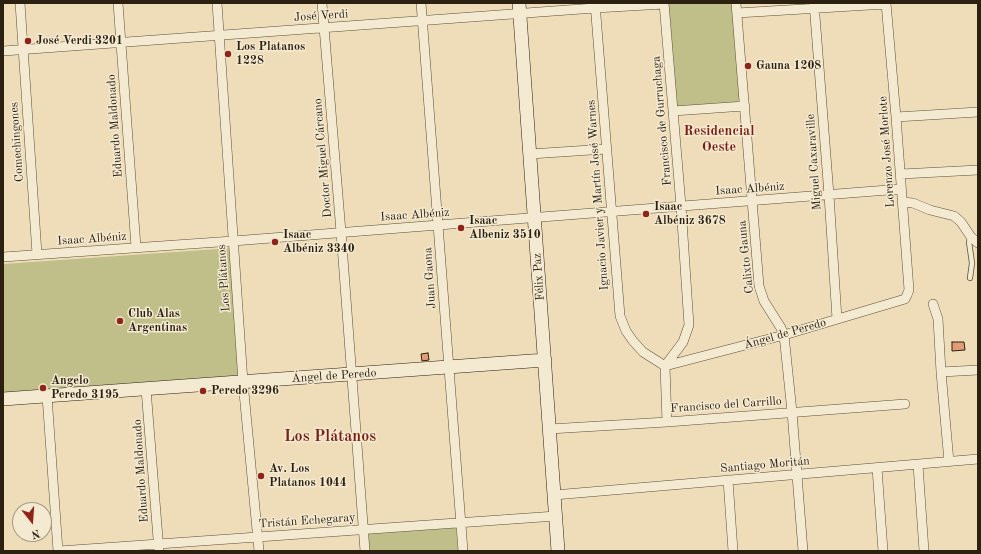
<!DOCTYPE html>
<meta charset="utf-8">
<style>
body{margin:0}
#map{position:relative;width:981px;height:554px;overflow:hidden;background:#eeddb8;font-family:"Old Standard TT",serif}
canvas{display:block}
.frame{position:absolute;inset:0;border:4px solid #2c2110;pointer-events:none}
.north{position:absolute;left:12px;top:502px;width:40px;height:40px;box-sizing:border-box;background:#f4e9d1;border:1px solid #a49984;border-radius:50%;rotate:163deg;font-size:11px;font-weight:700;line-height:16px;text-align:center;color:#2c2110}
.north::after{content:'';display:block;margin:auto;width:14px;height:18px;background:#8f2418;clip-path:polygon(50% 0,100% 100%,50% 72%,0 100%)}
</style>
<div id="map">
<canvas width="981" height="554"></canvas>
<div class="frame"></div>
<div class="north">N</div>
</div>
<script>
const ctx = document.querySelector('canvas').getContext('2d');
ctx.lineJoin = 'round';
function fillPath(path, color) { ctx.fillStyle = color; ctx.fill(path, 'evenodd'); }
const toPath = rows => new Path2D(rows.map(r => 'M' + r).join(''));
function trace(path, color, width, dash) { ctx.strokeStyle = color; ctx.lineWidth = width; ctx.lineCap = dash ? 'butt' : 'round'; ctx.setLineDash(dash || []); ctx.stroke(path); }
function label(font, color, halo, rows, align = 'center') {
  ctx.font = font + ' "Old Standard TT",serif'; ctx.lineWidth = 3; ctx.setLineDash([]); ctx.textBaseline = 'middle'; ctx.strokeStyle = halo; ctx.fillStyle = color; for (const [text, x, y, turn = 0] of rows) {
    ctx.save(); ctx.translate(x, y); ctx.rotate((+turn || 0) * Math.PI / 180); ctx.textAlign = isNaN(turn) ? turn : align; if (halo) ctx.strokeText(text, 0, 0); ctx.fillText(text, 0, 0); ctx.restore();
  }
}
fillPath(toPath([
 [667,3,733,3,740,97,738,101,734,104,680,107,677,105,675,100],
 [232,248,241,379,3,395,3,264],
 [456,526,458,551,368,551,367,533]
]), '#c0bf8a');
const building = toPath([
 [952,342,964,342,965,350,952,351,952,342],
 [428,353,429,360,422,361,421,354,428,353]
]);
fillPath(building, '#e29d76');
trace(building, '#2c2110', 1);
const service = toPath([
 [970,278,972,263,969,242,971,237]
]);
const minor = toPath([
 [20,3,37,254],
 [118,3,136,247],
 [217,3,243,382,259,551],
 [322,3,341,232,365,551],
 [421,3,463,551],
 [595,3,620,316,626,331,633,341,643,352,665,366],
 [664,3,681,206,689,325,683,342,665,366,667,422],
 [736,3,759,286,764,301,781,328,784,335,792,412,803,551],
 [814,3,829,195,837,319],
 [737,13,886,4],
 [3,51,595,8,664,4],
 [673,111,745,106],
 [896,117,978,112],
 [530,154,606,149],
 [901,174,978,170],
 [902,202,913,203,930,210,954,216,961,222,971,237,978,243],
 [3,257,233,241,901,189],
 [933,304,938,319,941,372,949,462],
 [665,366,784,335,905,299,907,295,909,290,896,117,886,3],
 [941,372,978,370],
 [146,389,159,551],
 [47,396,58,551],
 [549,429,667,422,905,404],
 [918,465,924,551],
 [877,468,883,551],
 [728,480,733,551],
 [554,495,978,459],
 [59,551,556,516]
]);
const secondary = toPath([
 [519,3,558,551],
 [3,399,545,360]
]);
trace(service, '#5c503a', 6);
trace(minor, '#5c503a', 10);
trace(secondary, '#2c2110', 14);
trace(service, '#f4e9d1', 4.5);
trace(minor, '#f4e9d1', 9);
trace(secondary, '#f4e9d1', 13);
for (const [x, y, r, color] of [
 [28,41,4,"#8f2418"],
 [228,54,4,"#8f2418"],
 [748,66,4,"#8f2418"],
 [646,214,4,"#8f2418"],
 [461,228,4,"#8f2418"],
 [275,242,4,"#8f2418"],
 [120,321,4,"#8f2418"],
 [43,388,4,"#8f2418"],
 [203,391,4,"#8f2418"],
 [261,476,4,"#8f2418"]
]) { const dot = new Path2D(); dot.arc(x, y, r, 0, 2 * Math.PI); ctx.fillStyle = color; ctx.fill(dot); trace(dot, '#f4e9d1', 1.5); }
label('12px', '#2c2110', '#f4e9d1', [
 ["José Verdi",321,16,-4],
 ["Francisco de Gurruchaga",662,121,-95],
 ["Eduardo Maldonado",115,126,-94],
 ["Comechingones",17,142,-94],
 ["Lorenzo José Morlote",887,152,-94],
 ["Doctor Miguel Cárcano",323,158,-95],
 ["Miguel Caxaraville",814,162,-94],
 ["Isaac Albéniz",750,189,-4],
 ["Ignacio Javier y Martín José Warnes",598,195,-94],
 ["Isaac Albéniz",415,215,-4],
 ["Isaac Albéniz",92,239,-4],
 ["Calixto Gauna",746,257,-96],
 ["Félix Paz",539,277,-94],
 ["Los Plátanos",224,278,-94],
 ["Juan Gaona",430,278,-94],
 ["Ángel de Peredo",785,334,-16],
 ["Ángel de Peredo",334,376,-4],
 ["Francisco del Carrillo",726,405,-4],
 ["Santiago Moritán",765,465,-5],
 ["Eduardo Maldonado",141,471,-94],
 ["Tristán Echegaray",307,521,-4]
]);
label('bold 12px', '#2c2110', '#f4e9d1', [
 ["José Verdi 3201",36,41],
 ["Los Platanos",236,47],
 ["1228",236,61],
 ["Gauna 1208",756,66],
 ["Isaac",654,207],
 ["Albéniz 3678",654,221],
 ["Isaac",469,221],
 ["Albeniz 3510",469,235],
 ["Isaac",283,235],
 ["Albéniz 3340",283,249],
 ["Club Alas",128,314],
 ["Argentinas",128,328],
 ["Angelo",51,381],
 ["Peredo 3195",51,395],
 ["Peredo 3296",211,391],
 ["Av. Los",269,469],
 ["Platanos 1044",269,483]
], 'left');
label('bold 14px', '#7a1f14', '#f4e9d1', [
 ["Residencial",719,131],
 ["Oeste",719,147]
]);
label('bold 16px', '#7a1f14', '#f4e9d1', [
 ["Los Plátanos",330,437]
]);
</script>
